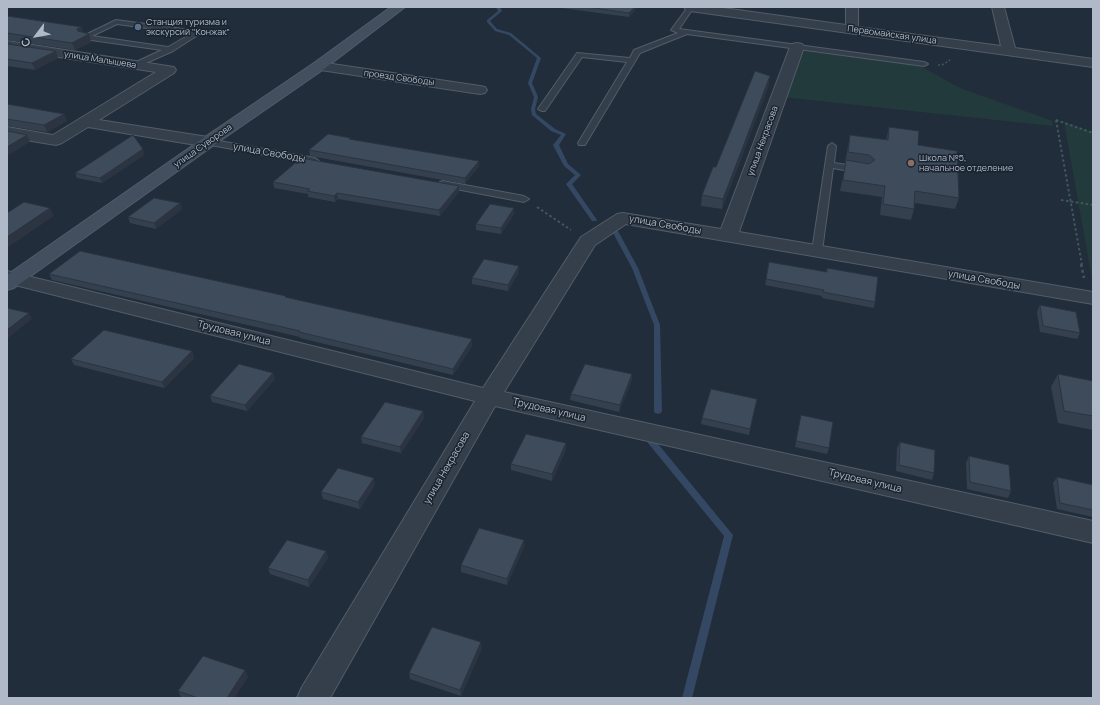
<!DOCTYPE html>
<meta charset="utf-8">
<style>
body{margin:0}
#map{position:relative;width:1100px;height:705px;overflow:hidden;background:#212d3b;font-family:Manrope,sans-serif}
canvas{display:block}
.frame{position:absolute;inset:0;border:8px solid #b0b9c7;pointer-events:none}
.north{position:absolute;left:16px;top:16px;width:40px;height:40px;-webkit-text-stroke:3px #1a2430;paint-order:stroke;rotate:238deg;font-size:11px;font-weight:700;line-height:16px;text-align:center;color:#b0b9c7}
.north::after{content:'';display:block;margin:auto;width:14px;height:18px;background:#b0b9c7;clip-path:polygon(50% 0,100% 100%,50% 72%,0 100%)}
</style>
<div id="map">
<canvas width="1100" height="705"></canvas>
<div class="frame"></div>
<div class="north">С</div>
</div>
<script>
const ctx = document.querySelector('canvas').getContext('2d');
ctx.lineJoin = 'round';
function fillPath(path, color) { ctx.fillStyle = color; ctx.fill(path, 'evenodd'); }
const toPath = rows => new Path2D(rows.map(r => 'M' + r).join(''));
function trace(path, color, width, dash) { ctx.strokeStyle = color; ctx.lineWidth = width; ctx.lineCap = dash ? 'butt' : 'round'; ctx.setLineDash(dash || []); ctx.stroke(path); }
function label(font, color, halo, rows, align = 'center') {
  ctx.font = font + ' Manrope,sans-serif'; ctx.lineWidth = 3; ctx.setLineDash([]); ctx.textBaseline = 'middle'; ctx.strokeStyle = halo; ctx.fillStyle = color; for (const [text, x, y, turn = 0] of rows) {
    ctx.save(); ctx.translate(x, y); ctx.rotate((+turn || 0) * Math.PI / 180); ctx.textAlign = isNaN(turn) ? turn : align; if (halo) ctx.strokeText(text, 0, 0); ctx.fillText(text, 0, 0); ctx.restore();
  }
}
fillPath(toPath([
 [803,50,920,66,960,88,1053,121,1052,126,782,97],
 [1064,122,1093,132,1093,279,1092,279]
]), '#233a3c');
fillPath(toPath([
 [496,7,500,7,502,11,490,21,497,29,511,33,541,58,532,83,538,97,535,109,536,114,555,129,566,134,559,145,568,164,581,175,572,184,597,220,596,221,592,221,566,184,575,175,564,166,553,145,561,135,551,131,532,115,531,109,534,97,528,83,537,58,509,35,495,31,487,22,487,20,498,11,496,7],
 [615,229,618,231,638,268,660,325,662,411,661,413,658,414,655,413,654,411,654,325,632,268,612,231,615,229],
 [651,438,654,439,733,535,692,698,682,698,724,536,648,443,647,441,648,439,651,438]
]), '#354863');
const lane = toPath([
 [688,7,694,7,679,29,924,62,928,64,924,66,687,34,640,53,585,145,579,145,578,143,627,62,582,57,545,111,542,111,538,109,577,53,630,58,634,50,678,33,671,30,688,7],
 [116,20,198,31,201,33,173,51,137,67,134,67,134,63,162,50,84,39,81,37,116,20],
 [117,24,191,34,168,47,92,36,117,24],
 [208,139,315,158,319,161,315,164,205,144,204,142,205,140,208,139],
 [832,143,836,146,834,163,860,167,865,170,860,173,833,168,822,251,817,254,812,251,828,146,832,143],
 [443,181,524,196,529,199,524,202,440,186,438,184,440,182,443,181]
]);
const street = toPath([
 [684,7,716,7,846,25,846,7,858,7,858,27,1001,46,992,7,1004,7,1015,48,1093,59,1093,67,690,11,686,10,684,7],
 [7,41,174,67,176,70,174,73,99,120,208,137,214,139,216,142,214,145,208,147,88,127,62,143,56,145,7,137,7,127,53,135,156,72,7,49,7,41],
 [797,43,802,44,804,47,739,232,1093,292,1093,304,626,224,595,245,504,392,1093,521,1093,543,495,406,330,698,297,698,302,687,475,401,7,283,7,271,483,388,581,237,617,214,623,213,721,229,790,47,792,44,797,43],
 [319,62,480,86,485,87,487,90,485,93,480,94,314,69,312,66,314,63,319,62]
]);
const secondary = toPath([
 [391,7,405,7,324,69,214,145,14,288,7,290,7,275,202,139,314,63,391,7]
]);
trace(lane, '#535c69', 2);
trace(street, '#535c69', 2);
trace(secondary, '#535c69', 2);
trace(toPath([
 [938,65,942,65,950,60]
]), '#415759', 1.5, [2, 2]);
trace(toPath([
 [1056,120,1082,265],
 [1056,120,1093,133],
 [1061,200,1093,205],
 [537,207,571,230]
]), '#415759', 2, [2.5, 2.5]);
trace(toPath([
 [1081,264,1084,278]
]), '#415759', 2.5, [3, 3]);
fillPath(lane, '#353f4b');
fillPath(street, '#353f4b');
fillPath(secondary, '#434e5e');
fillPath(toPath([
 [554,7,638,7,629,17],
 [7,16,89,34,91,42,75,50,7,40],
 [7,44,58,58,35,70,7,66],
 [769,85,722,209,701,206,702,195,716,167],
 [7,104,64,114,67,121,47,132,7,126],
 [889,127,918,145,959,198,955,209,915,203,914,209,911,220,880,215,882,197,840,191,846,163,845,163,848,146,850,135,886,140],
 [352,140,479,166,465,184,310,156,309,150],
 [143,149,144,155,102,183,77,178,75,173],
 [273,182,459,192,440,216,338,199,335,202,308,197,308,194,274,188],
 [180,203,182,209,156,229,130,223,128,217],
 [514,208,514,214,501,234,476,230,476,224],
 [769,262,826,272,827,268,875,302,874,308,822,298,822,296,765,285],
 [519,266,519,272,508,291,472,284,472,278],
 [49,274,286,296,286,297,472,346,453,375,300,338,300,337,52,280],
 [1040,305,1080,333,1077,339,1040,332,1037,312],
 [192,351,194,358,164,388,74,365,71,359],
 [273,373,275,379,247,411,212,402,210,396],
 [632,374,632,380,619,412,570,400,571,394],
 [1058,374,1093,381,1093,430,1058,423,1051,387],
 [757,399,749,435,701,424,702,418],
 [423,411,424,418,401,453,362,443,361,437],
 [801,415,829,448,827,454,795,447],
 [900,442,934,473,932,480,896,471,897,448],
 [566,450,552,481,511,470,511,464],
 [969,456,1011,491,1008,498,967,489,966,463],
 [1057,477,1093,485,1093,517,1057,509,1053,483],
 [375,485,360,509,323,499,321,492],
 [524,547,507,585,461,572,461,565],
 [326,551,328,558,309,587,270,574,268,568],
 [482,648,461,696,410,679,409,673],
 [245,670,248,677,234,698,183,698,181,697,178,691]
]), '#34404e');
fillPath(toPath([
 [635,7,638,7,629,17,629,13],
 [82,27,84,34,80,36,77,29],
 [89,34,91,42,75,50,72,43],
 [56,51,58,58,35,70,32,63],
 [770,76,769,85,722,209,723,199],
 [64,114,67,121,47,132,44,125],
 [27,135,30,142,7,156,7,147],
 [143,149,144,155,102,183,100,178],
 [479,161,479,166,465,184,465,178],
 [459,186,459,192,440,216,439,210],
 [337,193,338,199,335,202,334,196],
 [180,203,182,209,156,229,154,223],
 [50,208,54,216,7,248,7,237],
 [514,208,514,214,501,234,501,228],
 [519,266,519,272,508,291,508,285],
 [29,313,32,319,7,339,7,330],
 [472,339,472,346,453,375,453,369],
 [192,351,194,358,164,388,162,382],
 [273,373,275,379,247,411,245,405],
 [632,374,632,380,619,412,620,405],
 [423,411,424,418,401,453,400,447],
 [566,443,566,450,552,481,552,474],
 [374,478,375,485,360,509,358,502],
 [524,540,524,547,507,585,507,579],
 [326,551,328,558,309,587,308,580],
 [481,642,482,648,461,696,460,690],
 [245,670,248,677,234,698,227,698]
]), '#2b3440');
const building = toPath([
 [587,7,635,7,629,13,587,7],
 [7,16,82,27,77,29,78,31,89,34,72,43,7,33,7,16],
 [7,44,56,51,32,63,7,59,7,44],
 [755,71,770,76,723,199,702,195,713,167,716,167,755,71],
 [7,104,64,114,44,125,7,119,7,104],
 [889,127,919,131,918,145,957,151,959,198,915,191,914,209,883,204,885,186,843,180,846,160,869,164,875,160,869,155,848,152,850,135,888,140,889,127],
 [7,131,27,135,7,147,7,131],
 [328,134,351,138,349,139,479,161,465,178,309,150,328,134],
 [133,135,143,149,100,178,75,173,133,135],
 [301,158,459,186,439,210,337,193,334,196,307,191,310,189,273,182,301,158],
 [154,198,180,203,154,223,128,217,154,198],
 [24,202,50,208,7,237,7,213,24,202],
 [490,204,514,208,501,228,476,224,490,204],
 [80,251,286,296,285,297,472,339,453,369,299,332,300,331,49,274,80,251],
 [484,259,519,266,508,285,472,278,484,259],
 [769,262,827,272,827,268,878,277,875,302,823,292,824,290,766,279,769,262],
 [1040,305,1076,312,1080,333,1043,326,1040,305],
 [7,308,29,313,7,330,7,308],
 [104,330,192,351,162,382,71,359,104,330],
 [239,364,273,373,245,405,210,396,239,364],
 [585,364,632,374,620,405,571,394,585,364],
 [1058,374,1093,381,1093,416,1064,411,1058,374],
 [711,389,757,399,750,429,702,418,711,389],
 [385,402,423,411,400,447,361,437,385,402],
 [801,415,833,422,829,448,796,441,801,415],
 [526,434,566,443,552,474,511,464,526,434],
 [900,442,935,450,934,473,899,465,900,442],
 [969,456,1009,465,1011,491,970,482,969,456],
 [338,468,374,478,358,502,321,492,338,468],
 [1057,477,1093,485,1093,510,1060,503,1057,477],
 [479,528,524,540,507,579,461,565,479,528],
 [287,540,326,551,308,580,268,568,287,540],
 [432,627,481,642,460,690,409,673,432,627],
 [203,656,245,670,227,698,198,698,178,691,203,656]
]);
fillPath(building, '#3d4b5b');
trace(building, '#2b3440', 1);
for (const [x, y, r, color] of [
 [138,27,4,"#5c6f8a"],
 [911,163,4,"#8d6e63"]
]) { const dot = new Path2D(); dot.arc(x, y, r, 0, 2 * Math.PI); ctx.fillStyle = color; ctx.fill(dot); trace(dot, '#1a2430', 1.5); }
label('9px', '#b0b9c7', '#1a2430', [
 ["Станция туризма и",146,22],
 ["экскурсий \"Конжак\"",146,32],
 ["Школа №5,",919,158],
 ["начальное отделение",919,168]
], 'left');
label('9px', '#b0b9c7', '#1a2430', [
 ["Первомайская улица",892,35,8],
 ["улица Малышева",100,60,9],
 ["проезд Свободы",399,78,8],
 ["улица Некрасова",763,141,-70],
 ["улица Суворова",203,146,-35]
]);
label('10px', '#b0b9c7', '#1a2430', [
 ["улица Свободы",269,153,10],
 ["улица Свободы",665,225,10],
 ["улица Свободы",984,280,10],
 ["Трудовая улица",234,333,14],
 ["Трудовая улица",549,410,13],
 ["улица Некрасова",447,468,-60],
 ["Трудовая улица",865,481,13]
]);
</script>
